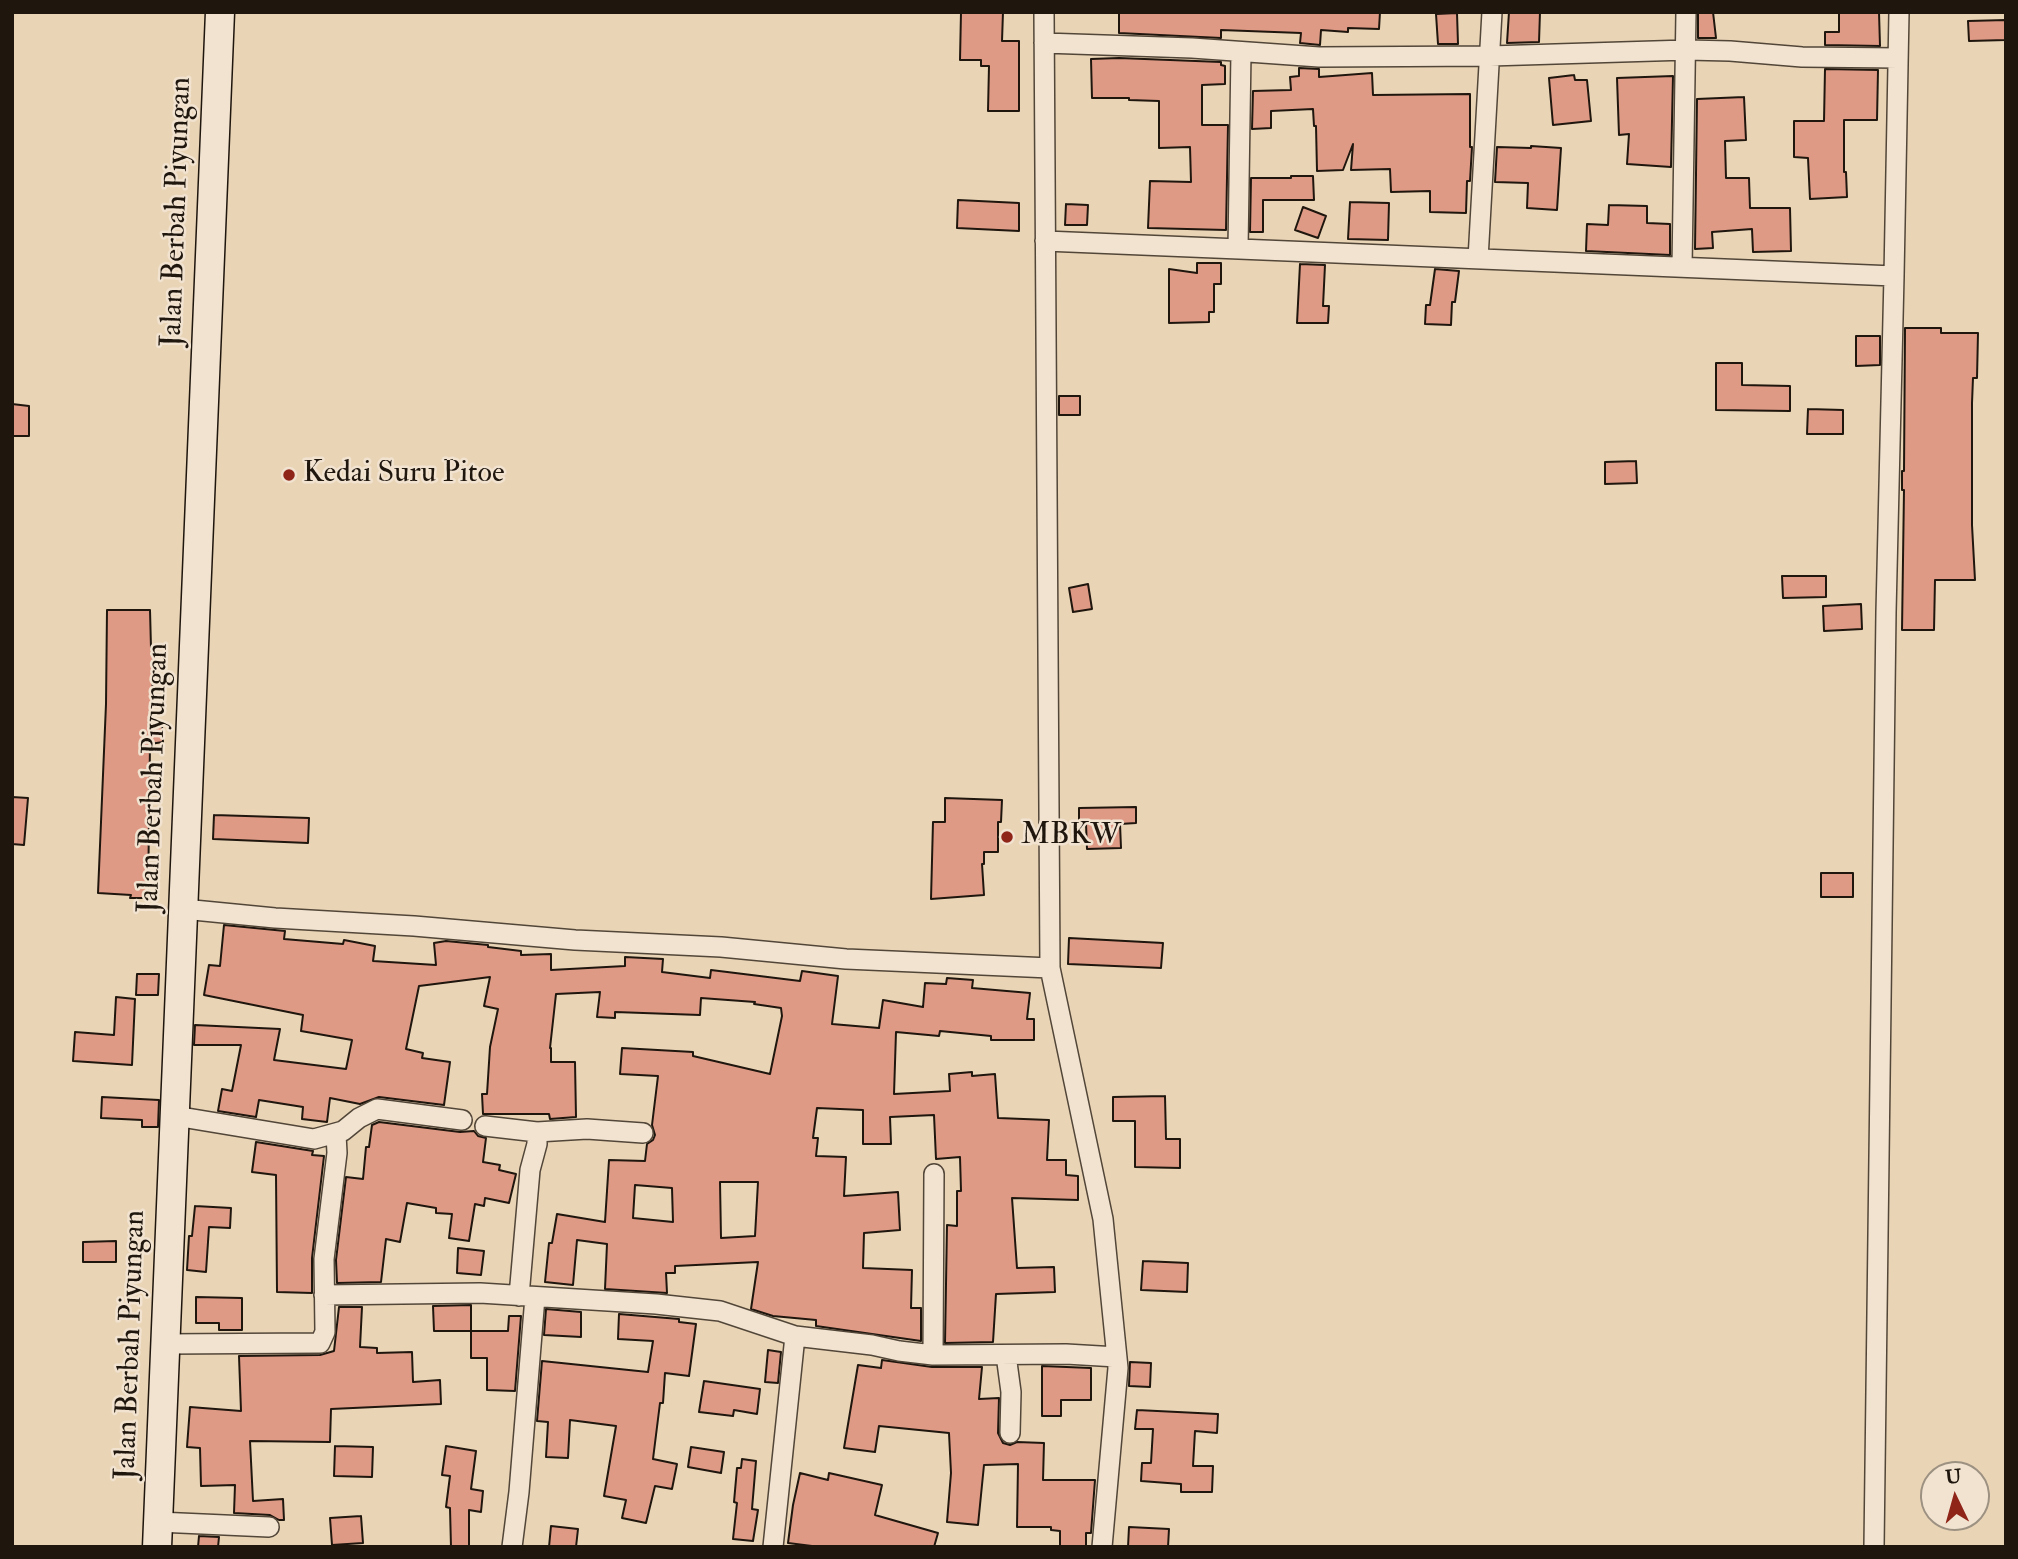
<!DOCTYPE html>
<style>
body{margin:0}
#map{position:relative;width:2018px;height:1559px;overflow:hidden;background:#e9d4b6;font-family:"IM FELL Double Pica",serif}
canvas{display:block}
.frame{position:absolute;inset:0;border:14px solid #1f160e;pointer-events:none}
.north{position:absolute;left:1920px;top:1461px;width:70px;height:70px;box-sizing:border-box;background:#f1e3d0;border:2px solid #9d9182;border-radius:50%;rotate:355deg;font-size:19px;font-weight:700;line-height:28px;text-align:center;color:#1f160e}
.north::after{content:'';display:block;margin:auto;width:24px;height:32px;background:#8f2418;clip-path:polygon(50% 0,100% 100%,50% 72%,0 100%)}
</style>
<div id="map">
<canvas width="2018" height="1559"></canvas>
<div class="frame"></div>
<div class="north">U</div>
</div>
<script>
const ctx = document.querySelector('canvas').getContext('2d');
ctx.lineJoin = 'round';
function fillPath(path, color) { ctx.fillStyle = color; ctx.fill(path, 'evenodd'); }
const toPath = rows => new Path2D(rows.map(r => 'M' + r).join(''));
function trace(path, color, width, dash) { ctx.strokeStyle = color; ctx.lineWidth = width; ctx.lineCap = dash ? 'butt' : 'round'; ctx.setLineDash(dash || []); ctx.stroke(path); }
function label(font, color, halo, rows, align = 'center') {
  ctx.font = font + ' "IM FELL Double Pica",serif'; ctx.lineWidth = 5; ctx.setLineDash([]); ctx.textBaseline = 'middle'; ctx.strokeStyle = halo; ctx.fillStyle = color; for (const [text, x, y, turn = 0] of rows) {
    ctx.save(); ctx.translate(x, y); ctx.rotate((+turn || 0) * Math.PI / 180); ctx.textAlign = isNaN(turn) ? turn : align; if (halo) ctx.strokeText(text, 0, 0); ctx.fillText(text, 0, 0); ctx.restore();
  }
}
const building = toPath([
 [961,12,1003,12,1002,41,1019,41,1019,111,988,111,989,66,981,66,981,60,960,60,961,12],
 [1119,12,1380,12,1379,29,1348,28,1348,32,1321,30,1320,45,1300,43,1301,33,1221,30,1221,38,1119,33,1119,12],
 [1509,12,1540,12,1539,42,1507,43,1509,12],
 [1698,12,1713,12,1716,38,1698,38,1698,12],
 [1839,12,1879,12,1880,46,1825,45,1825,32,1839,32,1839,12],
 [1457,13,1458,44,1438,44,1436,14,1457,13],
 [2006,20,2006,40,1969,41,1968,21,2006,20],
 [1119,58,1221,62,1221,65,1225,66,1225,84,1202,85,1202,125,1228,125,1226,230,1148,228,1150,181,1191,182,1190,147,1159,148,1159,101,1129,100,1129,98,1092,98,1091,59,1119,58],
 [1299,68,1319,69,1319,77,1372,73,1373,95,1470,94,1470,147,1472,147,1470,181,1467,181,1466,213,1430,212,1430,191,1391,192,1390,169,1351,170,1353,144,1343,170,1317,171,1316,126,1314,126,1313,109,1271,111,1271,128,1252,129,1253,91,1291,90,1290,77,1299,76,1299,68],
 [1825,69,1878,70,1877,120,1844,120,1844,172,1846,172,1847,197,1810,199,1808,158,1794,157,1794,121,1824,121,1825,69],
 [1574,75,1575,80,1587,80,1591,121,1553,125,1549,78,1574,75],
 [1673,76,1671,167,1627,164,1629,134,1619,135,1617,78,1673,76],
 [1744,97,1746,140,1725,141,1726,178,1749,178,1750,208,1790,208,1791,251,1753,252,1752,229,1712,232,1713,248,1695,249,1697,99,1744,97],
 [1531,146,1561,148,1557,210,1527,208,1528,183,1495,182,1497,147,1531,148,1531,146],
 [1291,176,1313,176,1314,200,1263,200,1263,232,1250,232,1251,178,1291,178,1291,176],
 [958,200,1019,203,1019,231,957,228,958,200],
 [1350,202,1389,203,1388,240,1348,239,1350,202],
 [1066,204,1088,205,1087,225,1065,225,1066,204],
 [1609,205,1647,206,1647,223,1670,224,1670,255,1586,251,1587,224,1608,225,1609,205],
 [1303,207,1326,216,1318,238,1295,230,1303,207],
 [1197,263,1221,263,1221,284,1214,284,1214,312,1209,312,1209,322,1169,323,1169,269,1197,273,1197,263],
 [1300,264,1325,265,1323,306,1329,306,1328,323,1297,323,1300,264],
 [1435,269,1459,271,1455,302,1452,302,1451,325,1425,324,1426,305,1430,305,1435,269],
 [1905,328,1941,328,1941,333,1978,333,1977,378,1973,378,1972,403,1972,525,1975,580,1935,580,1934,630,1902,630,1904,490,1902,490,1902,471,1904,471,1905,328],
 [1856,336,1880,336,1880,365,1856,366,1856,336],
 [1716,363,1742,363,1742,385,1790,386,1790,411,1716,410,1716,363],
 [1059,396,1080,396,1080,415,1059,415,1059,396],
 [12,404,29,406,29,436,12,436,12,404],
 [1808,409,1843,410,1843,434,1807,434,1808,409],
 [1636,461,1637,483,1605,484,1605,462,1636,461],
 [1782,576,1826,576,1826,597,1783,598,1782,576],
 [1088,584,1092,609,1073,612,1069,588,1088,584],
 [1861,604,1862,629,1824,631,1823,606,1861,604],
 [107,610,150,610,151,648,154,648,151,727,162,726,163,742,150,744,148,898,130,898,131,895,98,893,106,704,107,610],
 [12,797,28,798,24,845,12,844,12,797],
 [945,798,1002,800,1001,822,998,822,998,852,984,852,984,864,982,864,984,895,931,899,933,822,945,822,945,798],
 [1136,807,1136,823,1120,824,1121,848,1087,849,1086,824,1079,824,1079,808,1136,807],
 [214,815,309,818,308,843,213,839,214,815],
 [1821,873,1853,873,1853,897,1821,897,1821,873],
 [224,925,285,931,284,939,343,944,344,940,375,946,373,961,436,965,434,943,446,941,488,945,488,947,521,951,521,955,551,954,551,970,625,966,625,957,663,959,662,972,710,978,711,970,800,981,802,971,838,976,832,1024,879,1028,883,1000,923,1007,925,983,946,984,947,978,973,980,972,988,1030,993,1027,1019,1034,1019,1034,1040,991,1040,991,1036,940,1031,939,1036,896,1032,894,1094,950,1091,949,1074,972,1072,972,1076,995,1074,998,1118,1049,1120,1047,1160,1066,1160,1066,1175,1078,1176,1078,1200,1012,1198,1017,1268,1054,1267,1055,1292,996,1294,993,1342,945,1343,947,1225,957,1226,957,1191,961,1191,960,1157,936,1159,934,1115,890,1117,891,1144,863,1144,863,1110,817,1108,813,1138,818,1138,816,1156,846,1157,844,1196,898,1192,900,1230,864,1233,863,1268,912,1270,911,1308,921,1308,921,1341,816,1326,816,1320,773,1316,751,1309,758,1262,675,1266,675,1273,666,1273,667,1293,605,1289,607,1244,577,1240,573,1285,545,1282,549,1243,552,1243,557,1214,605,1222,609,1160,645,1161,647,1144,653,1140,655,1135,652,1125,658,1076,620,1074,622,1048,693,1052,693,1056,770,1074,782,1016,781,1008,754,1004,755,1002,701,998,700,1015,615,1012,615,1018,597,1017,600,992,556,994,550,1048,551,1048,551,1062,575,1062,576,1117,550,1119,549,1114,483,1114,482,1094,487,1094,490,1047,498,1009,484,1006,490,977,419,986,406,1049,423,1053,422,1058,450,1062,444,1105,379,1097,360,1104,330,1098,327,1122,302,1119,303,1107,259,1100,256,1117,218,1111,222,1089,232,1091,241,1045,194,1045,195,1025,280,1029,274,1060,346,1069,352,1040,301,1031,303,1015,204,995,209,965,220,966,224,925],
 [720,1182,758,1182,755,1236,721,1238,720,1182],
 [635,1185,672,1188,673,1222,633,1218,635,1185],
 [1069,938,1163,943,1161,968,1068,964,1069,938],
 [137,974,159,974,158,995,136,995,137,974],
 [116,997,135,999,132,1065,73,1061,75,1032,114,1035,116,997],
 [1165,1096,1166,1139,1180,1139,1180,1168,1135,1167,1135,1121,1113,1121,1113,1097,1165,1096],
 [102,1097,159,1100,158,1127,142,1127,142,1120,101,1118,102,1097],
 [379,1122,460,1132,474,1131,478,1136,486,1138,483,1162,500,1165,499,1170,516,1174,509,1203,485,1198,484,1206,475,1204,469,1241,449,1238,452,1214,436,1213,436,1208,407,1203,400,1242,386,1239,381,1282,337,1283,336,1260,346,1177,363,1179,366,1147,369,1147,372,1125,379,1122],
 [256,1142,313,1151,312,1155,324,1156,312,1258,312,1293,277,1292,276,1175,252,1172,256,1142],
 [195,1206,231,1208,230,1228,209,1227,206,1272,187,1270,189,1236,192,1236,195,1206],
 [116,1241,116,1262,83,1262,83,1242,116,1241],
 [458,1248,484,1251,481,1275,457,1273,458,1248],
 [1143,1261,1188,1263,1187,1292,1141,1290,1143,1261],
 [196,1297,242,1298,242,1330,219,1330,219,1323,196,1323,196,1297],
 [471,1305,471,1331,508,1331,509,1316,521,1316,515,1391,487,1390,487,1358,471,1358,471,1331,434,1331,433,1306,471,1305],
 [339,1307,362,1307,360,1347,377,1348,377,1353,412,1352,413,1382,440,1380,441,1404,331,1409,330,1442,250,1441,253,1501,283,1499,284,1520,279,1520,270,1515,234,1513,235,1485,201,1486,200,1448,187,1447,190,1407,241,1411,239,1356,320,1355,334,1351,339,1307],
 [546,1309,581,1312,581,1337,544,1335,546,1309],
 [619,1314,679,1319,679,1322,696,1324,689,1376,665,1373,663,1403,660,1403,653,1459,677,1464,672,1489,655,1486,646,1523,622,1518,626,1500,604,1496,616,1426,570,1420,568,1458,546,1457,548,1422,537,1421,542,1361,648,1372,653,1341,618,1339,619,1314],
 [768,1350,781,1352,778,1383,765,1382,768,1350],
 [882,1360,932,1367,982,1367,979,1399,999,1398,998,1433,1003,1443,1010,1445,1017,1442,1044,1443,1043,1480,1095,1480,1091,1533,1086,1533,1086,1547,1060,1547,1060,1531,1051,1530,1051,1527,1017,1527,1018,1464,984,1465,978,1525,947,1522,951,1473,949,1433,879,1426,875,1452,844,1448,858,1365,881,1368,882,1360],
 [1130,1362,1151,1363,1150,1387,1129,1386,1130,1362],
 [1042,1366,1091,1368,1091,1400,1061,1400,1061,1416,1042,1416,1042,1366],
 [704,1381,760,1389,757,1414,734,1410,733,1416,699,1412,704,1381],
 [1137,1410,1218,1414,1217,1433,1195,1431,1193,1466,1213,1466,1212,1492,1181,1492,1181,1484,1141,1481,1142,1463,1151,1463,1153,1429,1135,1429,1137,1410],
 [335,1446,373,1447,372,1477,334,1476,335,1446],
 [446,1446,476,1451,471,1489,483,1491,481,1512,469,1510,469,1547,451,1547,450,1508,446,1507,450,1476,442,1475,446,1446],
 [691,1447,724,1452,721,1473,688,1467,691,1447],
 [742,1459,756,1461,752,1509,758,1510,753,1541,733,1539,737,1503,734,1502,737,1468,741,1468,742,1459],
 [800,1473,828,1480,829,1473,882,1485,875,1515,938,1533,934,1547,820,1547,788,1543,793,1505,800,1473],
 [361,1516,363,1543,332,1545,330,1518,361,1516],
 [551,1526,578,1529,576,1547,549,1547,551,1526],
 [1129,1527,1169,1529,1168,1547,1128,1547,1129,1527],
 [199,1536,219,1537,218,1547,198,1547,199,1536]
]);
fillPath(building, '#df9a86');
trace(building, '#1f160e', 2);
const street = toPath([
 [1044,12,1050,968,1103,1219,1118,1368,1102,1547],
 [1044,43,1192,48,1319,57,1490,56,1687,50,1730,51,1802,57,1898,58],
 [1045,241,1894,276,1899,12],
 [1238,249,1241,52],
 [1478,259,1492,12],
 [1682,267,1686,12],
 [183,909,275,918,414,926,575,940,721,947,846,959,1050,968],
 [175,1116,314,1139,343,1131,359,1118,377,1109,462,1120],
 [485,1126,537,1132,587,1129,643,1133],
 [324,1295,480,1293,656,1304,720,1311,795,1336,872,1345,899,1351,933,1355,1066,1354,1117,1357],
 [519,1296,530,1170,537,1144,537,1132],
 [166,1344,320,1343,325,1332,324,1259,337,1153,336,1134],
 [933,1355,934,1174],
 [1006,1355,1011,1392,1010,1433],
 [158,1522,269,1527],
 [512,1547,519,1492,535,1297],
 [773,1547,795,1336],
 [1874,1547,1886,612,1894,276]
]);
const secondary = toPath([
 [157,1547,220,12]
]);
trace(street, '#524638', 22);
trace(secondary, '#1f160e', 31);
trace(street, '#f1e3d0', 19);
trace(secondary, '#f1e3d0', 28);
for (const [x, y, r, color] of [
 [289,475,7,"#8f2418"],
 [1007,837,7,"#8f2418"]
]) { const dot = new Path2D(); dot.arc(x, y, r, 0, 2 * Math.PI); ctx.fillStyle = color; ctx.fill(dot); trace(dot, '#f1e3d0', 2.5); }
label('30px', '#1f160e', '#f1e3d0', [
 ["Jalan Berbah Piyungan",178,212,-88],
 ["Jalan Berbah Piyungan",155,778,-88],
 ["Jalan Berbah Piyungan",132,1345,-88]
]);
label('30px', '#1f160e', '#f1e3d0', [
 ["Kedai Suru Pitoe",303,475],
 ["MBKW",1021,837]
], 'left');
</script>
